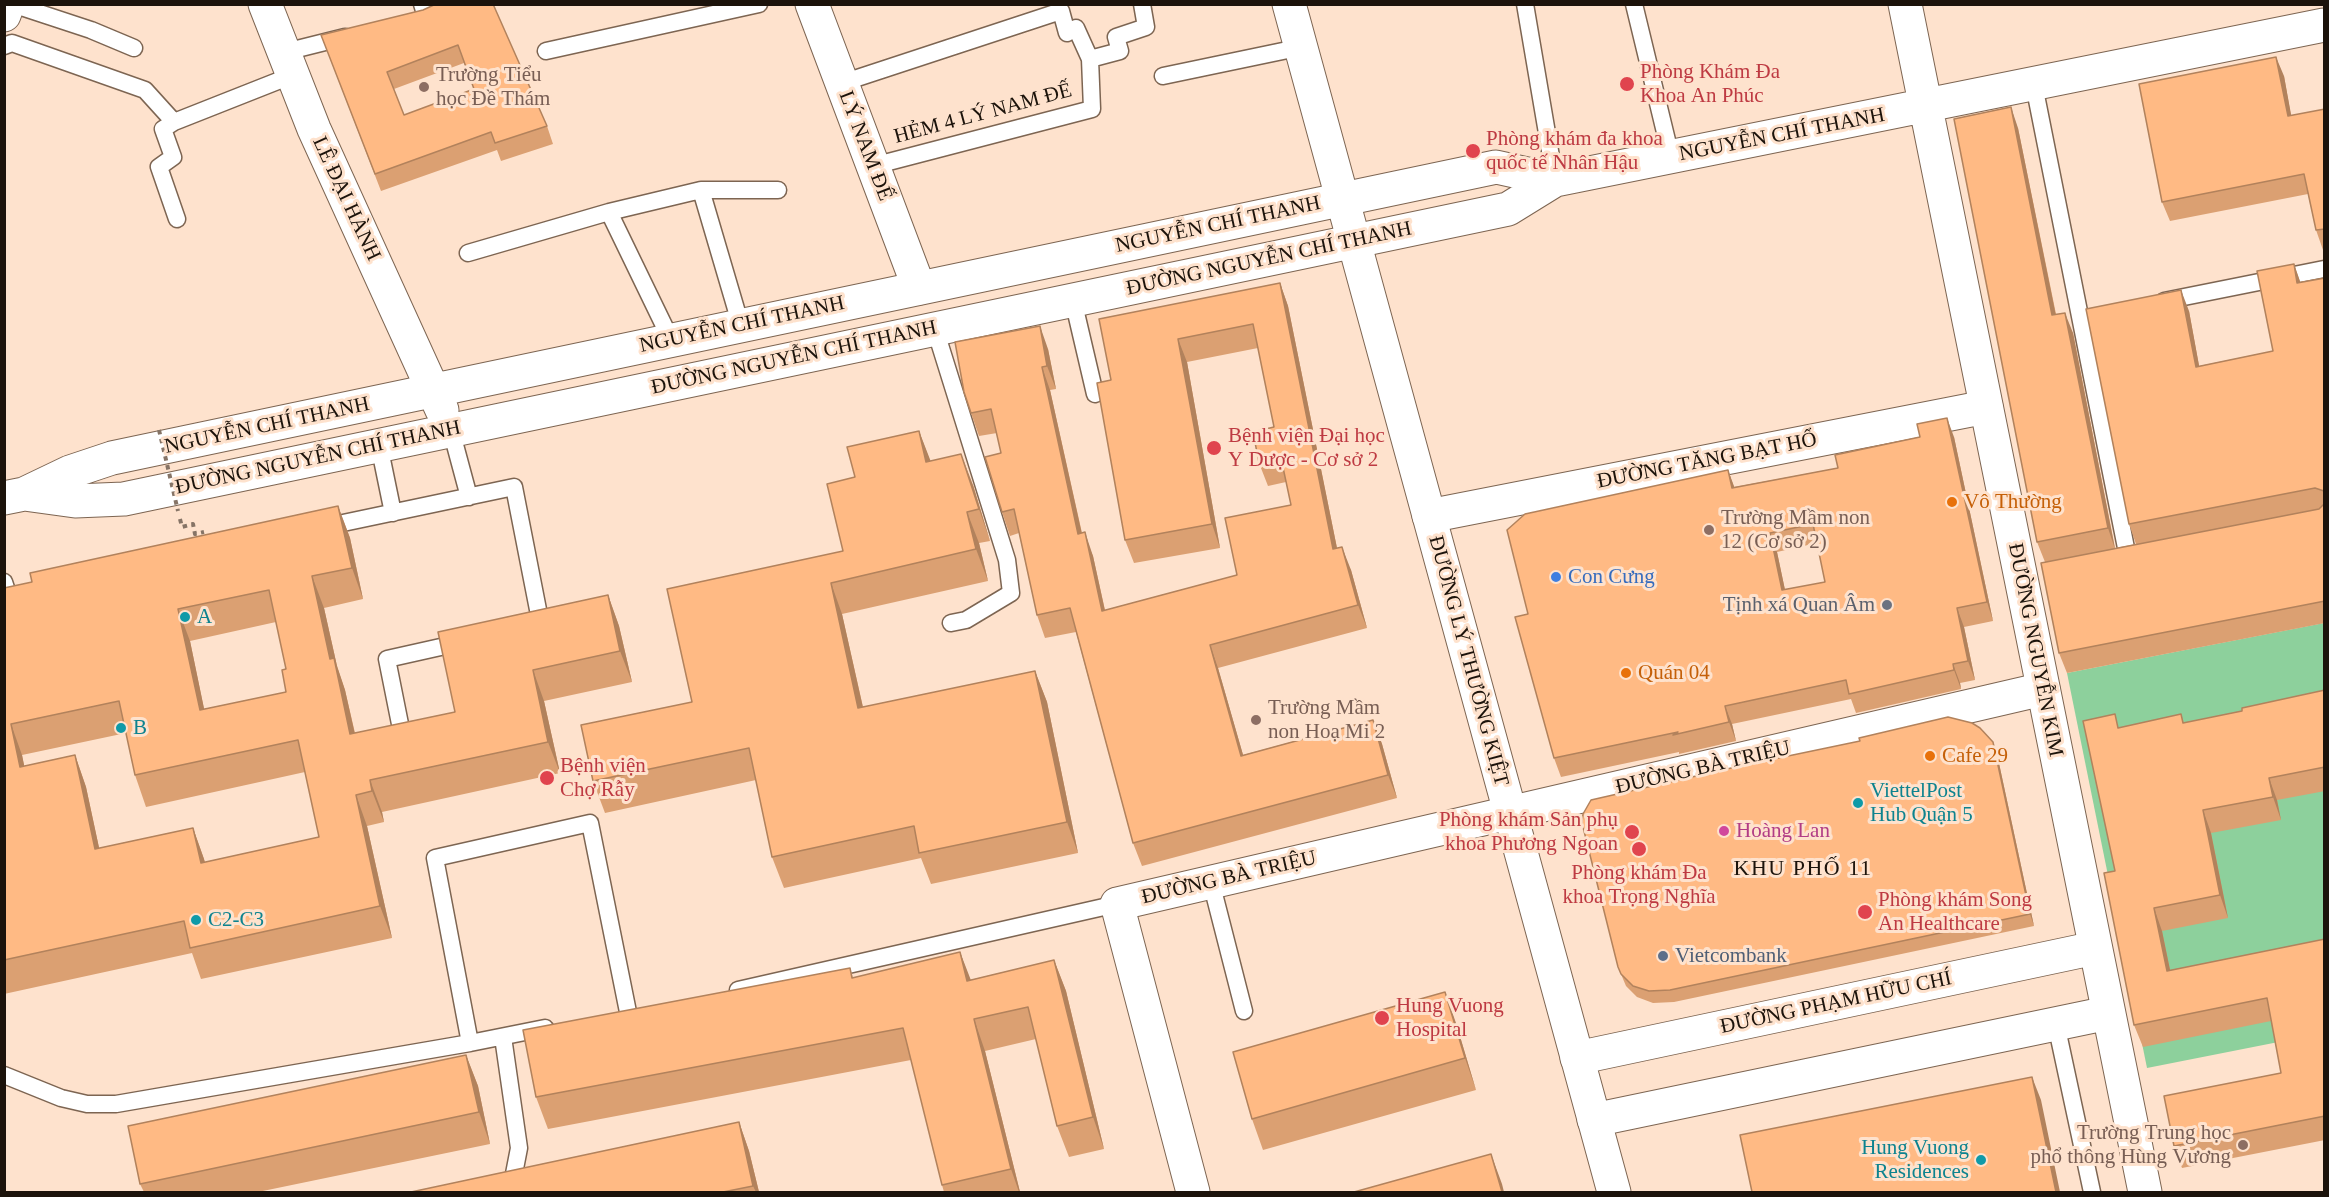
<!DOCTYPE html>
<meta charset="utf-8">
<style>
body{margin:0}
#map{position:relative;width:2329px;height:1197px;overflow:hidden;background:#fee2cd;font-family:Georgia,serif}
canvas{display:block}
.frame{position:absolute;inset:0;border:6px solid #1c130b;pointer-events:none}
</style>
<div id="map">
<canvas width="2329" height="1197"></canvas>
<div class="frame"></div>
</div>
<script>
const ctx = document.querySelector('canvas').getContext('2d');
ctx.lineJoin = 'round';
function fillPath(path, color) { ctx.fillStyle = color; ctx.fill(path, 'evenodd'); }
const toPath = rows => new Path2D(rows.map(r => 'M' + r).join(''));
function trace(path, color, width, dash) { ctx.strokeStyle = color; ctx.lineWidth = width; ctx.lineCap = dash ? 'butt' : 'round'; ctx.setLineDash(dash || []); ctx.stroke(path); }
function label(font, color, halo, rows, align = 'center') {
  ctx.font = font + ' Georgia,serif'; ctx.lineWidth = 6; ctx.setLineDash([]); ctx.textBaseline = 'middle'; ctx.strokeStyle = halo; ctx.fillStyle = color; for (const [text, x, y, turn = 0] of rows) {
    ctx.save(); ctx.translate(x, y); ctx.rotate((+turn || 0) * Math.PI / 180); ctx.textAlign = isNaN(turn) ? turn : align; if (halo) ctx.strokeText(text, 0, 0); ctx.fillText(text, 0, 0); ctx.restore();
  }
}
fillPath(toPath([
 [2324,623,2324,1033,2147,1068,2067,673]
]), '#8dd09c');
const lane = toPath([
 [12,4,91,30,134,48],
 [422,4,426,17],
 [1525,4,1555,180],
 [1634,4,1671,157],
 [4,46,12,43,145,90,174,122],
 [546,51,759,4],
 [285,52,345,37],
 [1163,76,1302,47],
 [842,83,1061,11,1067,33,1076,28,1090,59,1120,51,1116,37,1146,27,1142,4],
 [2034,85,2128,558],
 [873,166,1092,109,1090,59],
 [701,190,741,326],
 [609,212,701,190,778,190],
 [177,219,159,167,173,157,163,129,174,122,293,75],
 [468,253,609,212,671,340],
 [1073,300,1095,394],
 [2164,301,2324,269],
 [935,329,1007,560,1011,593,966,620,951,623],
 [451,430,469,497],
 [379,445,393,513],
 [324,527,514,487,541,625,535,626],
 [4,582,8,594],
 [403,739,387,659,463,642],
 [1211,882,1244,1011],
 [738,990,1117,904],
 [2056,1024,2092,1192],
 [545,1028,470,1043,435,858,590,823,628,1012],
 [503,1037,519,1148,513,1179],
 [4,1075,61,1098,87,1104,116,1104,470,1043]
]);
const street = toPath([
 [812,4,919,288],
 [1429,516,1986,407],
 [1577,1058,2095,948],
 [1594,1120,2108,1013],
 [1193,1192,1117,904,2043,689]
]);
const secondary = toPath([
 [265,4,314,129,442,410],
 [1905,4,2145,1192],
 [4,15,8,4],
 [24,494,75,501,124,499,1508,209,1555,180],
 [4,498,24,494,70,472,112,458,1496,167,1555,180,2324,25]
]);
const primary = toPath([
 [1289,4,1614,1192]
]);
trace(lane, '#7d6552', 19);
trace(street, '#7d6552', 35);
trace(secondary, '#7d6552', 35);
trace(primary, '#7d6552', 35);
trace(toPath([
 [180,519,182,527,193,524,195,534,204,532]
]), '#867466', 4, [4.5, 4.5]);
trace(lane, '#fff', 16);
trace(street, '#fff', 33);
trace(secondary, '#fff', 33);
trace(primary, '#fff', 33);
trace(toPath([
 [159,430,178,511]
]), '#867466', 4, [4.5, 4.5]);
fillPath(toPath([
 [423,10,547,126,553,144,501,161,497,150,381,191,321,35],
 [464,63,474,89,404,115,394,89],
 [2284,76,2291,116,2325,109,2325,250,2323,250,2316,230,2308,194,2170,221,2162,202],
 [2018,128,2056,314,2073,333,2115,548,2136,544,2129,524,2189,311,2199,366,2273,351,2294,264,2300,282,2325,278,2325,623,2067,673,2059,653,2045,562,2037,542],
 [1280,283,1288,306,1337,548,1351,570,1367,628,1218,668,1243,755,1373,720,1382,744,1397,798,1142,866,1133,843,1076,632,1045,638,1037,615,1019,533,1010,536,1002,512,1001,453,997,433,979,436,971,413,1048,349,1056,389,1050,390,1082,533,1093,556,1105,610,1237,575,1291,505,1286,482,1268,486,1259,463,1274,427,1258,348,1187,362,1220,548,1134,563,1125,540,1111,380,1099,319],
 [919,431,930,461,973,485,990,541,979,543,988,581,842,614,863,707,1035,671,1047,702,1078,853,931,884,921,858,784,888,772,857,756,780,605,813,593,781,692,702,843,551,855,477],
 [1954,437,1993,621,1964,627,1975,680,1960,683,1961,689,1856,713,1851,699,1732,724,1736,741,1679,754,1679,752,1561,777,1554,758,1728,470,1734,487,1838,468],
 [1817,543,1825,582,1785,590,1777,552],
 [338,506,350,538,363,599,324,608,337,666,345,690,355,733,455,712,608,595,619,626,632,682,544,701,560,773,382,812,384,822,367,826,392,938,201,979,192,953,4,994,4,588,32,582],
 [276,622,286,669,286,692,204,709,190,641],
 [126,733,135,775,146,807,305,772,319,837,205,862,193,828,99,848,86,787,75,755,24,766,22,755],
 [2325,690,2325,791,2277,800,2281,820,2211,833,2228,918,2162,931,2170,970,2325,939,2325,1140,2182,1168,2174,1146,2281,1073,2271,1021,2143,1047,2134,1025,2115,871,2181,714,2184,723,2242,711],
 [1997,754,2034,926,1674,1002,1653,1003,1637,997,1626,986,1618,967],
 [960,952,970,980,1054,960,1066,991,1104,1149,1069,1157,1057,1126,1036,1039,985,1051,1020,1192,944,1192,942,1185,911,1060,548,1129,536,1097,850,968,853,978],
 [1456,1023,1476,1090,1263,1150,1252,1119],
 [466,1055,478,1086,490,1144,258,1192,144,1192,140,1184],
 [739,1122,749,1151,759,1192,411,1192]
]), '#dba072');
fillPath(toPath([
 [2276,57,2284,76,2295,136,2288,116],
 [2011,107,2018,128,2060,336,2052,315],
 [2294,264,2301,284,2297,283],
 [1280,283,1288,306,1342,573,1333,549],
 [2181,290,2189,311,2203,387,2196,367],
 [2065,313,2073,333,2115,549,2108,528],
 [1040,326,1048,349,1056,389,1047,366],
 [1178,339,1187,362,1220,548,1212,524],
 [1042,367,1050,390,1087,557,1078,534],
 [1947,418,1954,437,1993,621,1987,602],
 [919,431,931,462,926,462],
 [961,454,973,485,990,541,979,509],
 [1728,470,1735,489,1732,488],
 [338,506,350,538,363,599,352,568],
 [967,512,979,543,988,581,976,549],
 [1085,532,1093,556,1110,634,1102,611],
 [1770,533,1777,552,1789,609,1782,590],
 [1342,547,1351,570,1367,628,1358,605],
 [312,576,324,608,337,666,345,690,362,766,350,734,330,659],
 [831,583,842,614,870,739,858,708],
 [608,595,619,626,632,682,620,651],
 [1957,608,1964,627,1975,680,1968,661],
 [178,609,190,641,211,742,200,710],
 [1210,645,1218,668,1250,779,1241,756],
 [1953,664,1960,683,1961,689,1954,670],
 [533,670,544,701,560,773,548,742],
 [1035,671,1047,702,1078,853,1067,822],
 [1725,706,1732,724,1736,741,1729,722],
 [1373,720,1382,744,1397,798,1388,775],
 [11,724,22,755,31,798,20,767],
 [1993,742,1997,754,2034,926,2030,914],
 [75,755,86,787,106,880,95,849],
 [2269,778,2277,800,2281,820,2273,797],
 [370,780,382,812,384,822,372,791],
 [356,795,367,826,392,938,380,906],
 [2203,810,2211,833,2228,918,2220,895],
 [193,828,204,859,212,894,201,863],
 [2154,908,2162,931,2175,994,2167,971],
 [960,952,972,983,967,981],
 [1054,960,1066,991,1104,1149,1093,1117],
 [1445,992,1456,1023,1476,1090,1465,1058],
 [974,1019,985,1051,1020,1192,1019,1192,1011,1169],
 [466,1055,478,1086,490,1144,479,1112],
 [2032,1077,2041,1100,2060,1192,2056,1192],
 [739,1122,749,1151,759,1192,756,1192,753,1186],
 [1491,1154,1502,1184,1504,1192,1502,1192]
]), '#b2825c');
const building = toPath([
 [436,4,493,4,547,126,495,143,491,132,375,174,321,35,423,10,436,4],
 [458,45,474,89,404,115,387,72,458,45],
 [2276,57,2288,116,2325,109,2325,229,2316,230,2304,174,2162,202,2139,84,2276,57],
 [2011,107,2052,315,2065,313,2108,528,2037,542,1954,119,2011,107],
 [2294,264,2297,283,2325,278,2325,493,2324,491,2315,488,2129,524,2086,309,2181,290,2196,367,2273,351,2257,271,2294,264],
 [1280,283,1333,549,1342,547,1358,605,1210,645,1241,756,1373,720,1388,775,1133,843,1070,608,1037,615,1014,509,1002,512,985,457,1001,453,991,409,971,413,964,392,955,342,1040,326,1047,366,1042,367,1078,534,1085,532,1102,611,1237,575,1225,518,1291,505,1281,458,1259,463,1253,432,1274,427,1253,324,1178,339,1212,524,1125,540,1097,383,1111,380,1099,319,1280,283],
 [1947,418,1987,602,1957,608,1968,661,1953,664,1954,670,1849,694,1846,680,1725,706,1729,722,1673,735,1678,732,1554,758,1515,617,1528,614,1507,530,1525,514,1728,470,1732,488,1838,468,1835,455,1920,437,1917,424,1947,418],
 [1813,524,1825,582,1782,590,1770,533,1813,524],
 [919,431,926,462,961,454,979,509,967,512,976,549,831,583,858,708,1035,671,1067,822,919,853,914,826,772,857,749,748,593,781,581,725,692,702,667,589,843,551,827,484,855,477,847,447,919,431],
 [2325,503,2325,601,2059,653,2041,563,2319,509,2325,503],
 [338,506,352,568,312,576,330,659,334,658,350,734,455,712,438,632,608,595,620,651,533,670,548,742,370,780,372,791,356,795,380,906,190,948,184,921,4,960,4,588,32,582,30,573,338,506],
 [269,590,286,669,282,670,286,692,200,710,178,609,269,590],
 [119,701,135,775,298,740,319,837,201,863,193,828,95,849,75,755,20,767,11,724,119,701],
 [2325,690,2325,767,2269,778,2273,797,2203,810,2220,895,2154,908,2167,971,2325,939,2325,1116,2174,1146,2164,1096,2281,1073,2267,998,2134,1025,2104,873,2115,871,2083,721,2115,714,2118,728,2181,714,2183,723,2242,711,2242,708,2325,690],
 [1948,717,1972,723,1980,728,1993,742,2030,914,1670,990,1649,991,1633,986,1621,974,1618,967,1582,823,1583,814,1591,800,1740,766,1860,741,1859,738,1948,717],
 [960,952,967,981,1054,960,1093,1117,1057,1126,1028,1007,974,1019,1011,1169,942,1185,903,1028,536,1097,523,1030,850,968,852,978,960,952],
 [1445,992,1465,1058,1252,1119,1233,1052,1445,992],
 [466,1055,479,1112,140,1184,128,1126,466,1055],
 [2032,1077,2056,1192,1752,1192,1740,1135,2032,1077],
 [739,1122,753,1186,723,1192,411,1192,739,1122],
 [1491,1154,1502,1192,1354,1192,1491,1154]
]);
fillPath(building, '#ffba84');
trace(building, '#b2825c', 1.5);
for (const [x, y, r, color] of [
 [1627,84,8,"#e0444e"],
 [424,87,6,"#8d6e63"],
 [1473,151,8,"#e0444e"],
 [1214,448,8,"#e0444e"],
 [1952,502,6,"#e8710a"],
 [1709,530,6,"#8d6e63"],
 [1556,577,6,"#3f7fe0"],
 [1887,605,6,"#6b7280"],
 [185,617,6,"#0f9aa8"],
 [1626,673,6,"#e8710a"],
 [1256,720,6,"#8d6e63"],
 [121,728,6,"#0f9aa8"],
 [1930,756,6,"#e8710a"],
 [547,778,8,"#e0444e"],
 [1858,803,6,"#0f9aa8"],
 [1724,831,6,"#d1479c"],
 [1632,832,8,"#e0444e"],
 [1639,849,8,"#e0444e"],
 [1865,912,8,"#e0444e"],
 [196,920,6,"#0f9aa8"],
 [1663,956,6,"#5c6f8a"],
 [1382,1018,8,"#e0444e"],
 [2243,1145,6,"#8d6e63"],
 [1981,1160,6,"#0f9aa8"]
]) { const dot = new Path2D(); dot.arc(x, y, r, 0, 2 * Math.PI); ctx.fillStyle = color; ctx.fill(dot); trace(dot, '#fee2cd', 2); }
label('21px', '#be3a42', '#fee2cd', [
 ["Phòng Khám Đa",1640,72],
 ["Khoa An Phúc",1640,96],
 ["Phòng khám đa khoa",1486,139],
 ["quốc tế Nhân Hậu",1486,163],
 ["Bệnh viện Đại học",1228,436],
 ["Y Dược - Cơ sở 2",1228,460],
 ["Bệnh viện",560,766],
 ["Chợ Rẫy",560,790],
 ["Phòng khám Sản phụ",1618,820,"right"],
 ["khoa Phương Ngoan",1618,844,"right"],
 ["Phòng khám Đa",1639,873,"center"],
 ["khoa Trọng Nghĩa",1639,897,"center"],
 ["Phòng khám Song",1878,900],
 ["An Healthcare",1878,924],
 ["Hung Vuong",1396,1006],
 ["Hospital",1396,1030]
], 'left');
label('21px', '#785e54', '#fee2cd', [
 ["Trường Tiểu",436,75],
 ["học Đề Thám",436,99],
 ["Trường Mầm non",1721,518],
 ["12 (Cơ sở 2)",1721,542],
 ["Trường Mầm",1268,708],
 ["non Hoạ Mi 2",1268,732],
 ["Trường Trung học",2231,1133,"right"],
 ["phổ thông Hùng Vương",2231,1157,"right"]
], 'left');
label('21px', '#1c130b', '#fee2cd', [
 ["HẺM 4 LÝ NAM ĐẾ",983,114,-15],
 ["NGUYỄN CHÍ THANH",1782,135,-11],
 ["LÝ NAM ĐẾ",865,146,69],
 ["LÊ ĐẠI HÀNH",346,199,65],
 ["NGUYỄN CHÍ THANH",1218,225,-12],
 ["ĐƯỜNG NGUYỄN CHÍ THANH",1269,259,-12],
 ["NGUYỄN CHÍ THANH",742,325,-12],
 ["ĐƯỜNG NGUYỄN CHÍ THANH",794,358,-12],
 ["NGUYỄN CHÍ THANH",267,426,-12],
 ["ĐƯỜNG NGUYỄN CHÍ THANH",318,458,-12],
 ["ĐƯỜNG TĂNG BẠT HỔ",1707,461,-11],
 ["ĐƯỜNG NGUYỄN KIM",2035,650,79],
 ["ĐƯỜNG LÝ THƯỜNG KIỆT",1468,661,75],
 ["ĐƯỜNG BÀ TRIỆU",1703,768,-13],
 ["ĐƯỜNG BÀ TRIỆU",1229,878,-13],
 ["ĐƯỜNG PHẠM HỮU CHÍ",1836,1003,-12]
]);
label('21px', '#c56008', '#fee2cd', [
 ["Vô Thường",1964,502],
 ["Quán 04",1638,673],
 ["Cafe 29",1942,756]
], 'left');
label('21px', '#366cbe', '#fee2cd', [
 ["Con Cưng",1568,577]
], 'left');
label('21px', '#5b616d', '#fee2cd', [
 ["Tịnh xá Quan Âm",1875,605]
], 'right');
label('21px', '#0d838f', '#fee2cd', [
 ["A",197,617],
 ["B",133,728],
 ["ViettelPost",1870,791],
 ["Hub Quận 5",1870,815],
 ["C2-C3",208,920],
 ["Hung Vuong",1969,1148,"right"],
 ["Residences",1969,1172,"right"]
], 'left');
label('21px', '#b23c85', '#fee2cd', [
 ["Hoàng Lan",1736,831]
], 'left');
label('21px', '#4e5e75', '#fee2cd', [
 ["Vietcombank",1675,956]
], 'left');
ctx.letterSpacing = '1.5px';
label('22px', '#1c130b', '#fee2cd', [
 ["KHU PHỐ 11",1803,869]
]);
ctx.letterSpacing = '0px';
</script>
